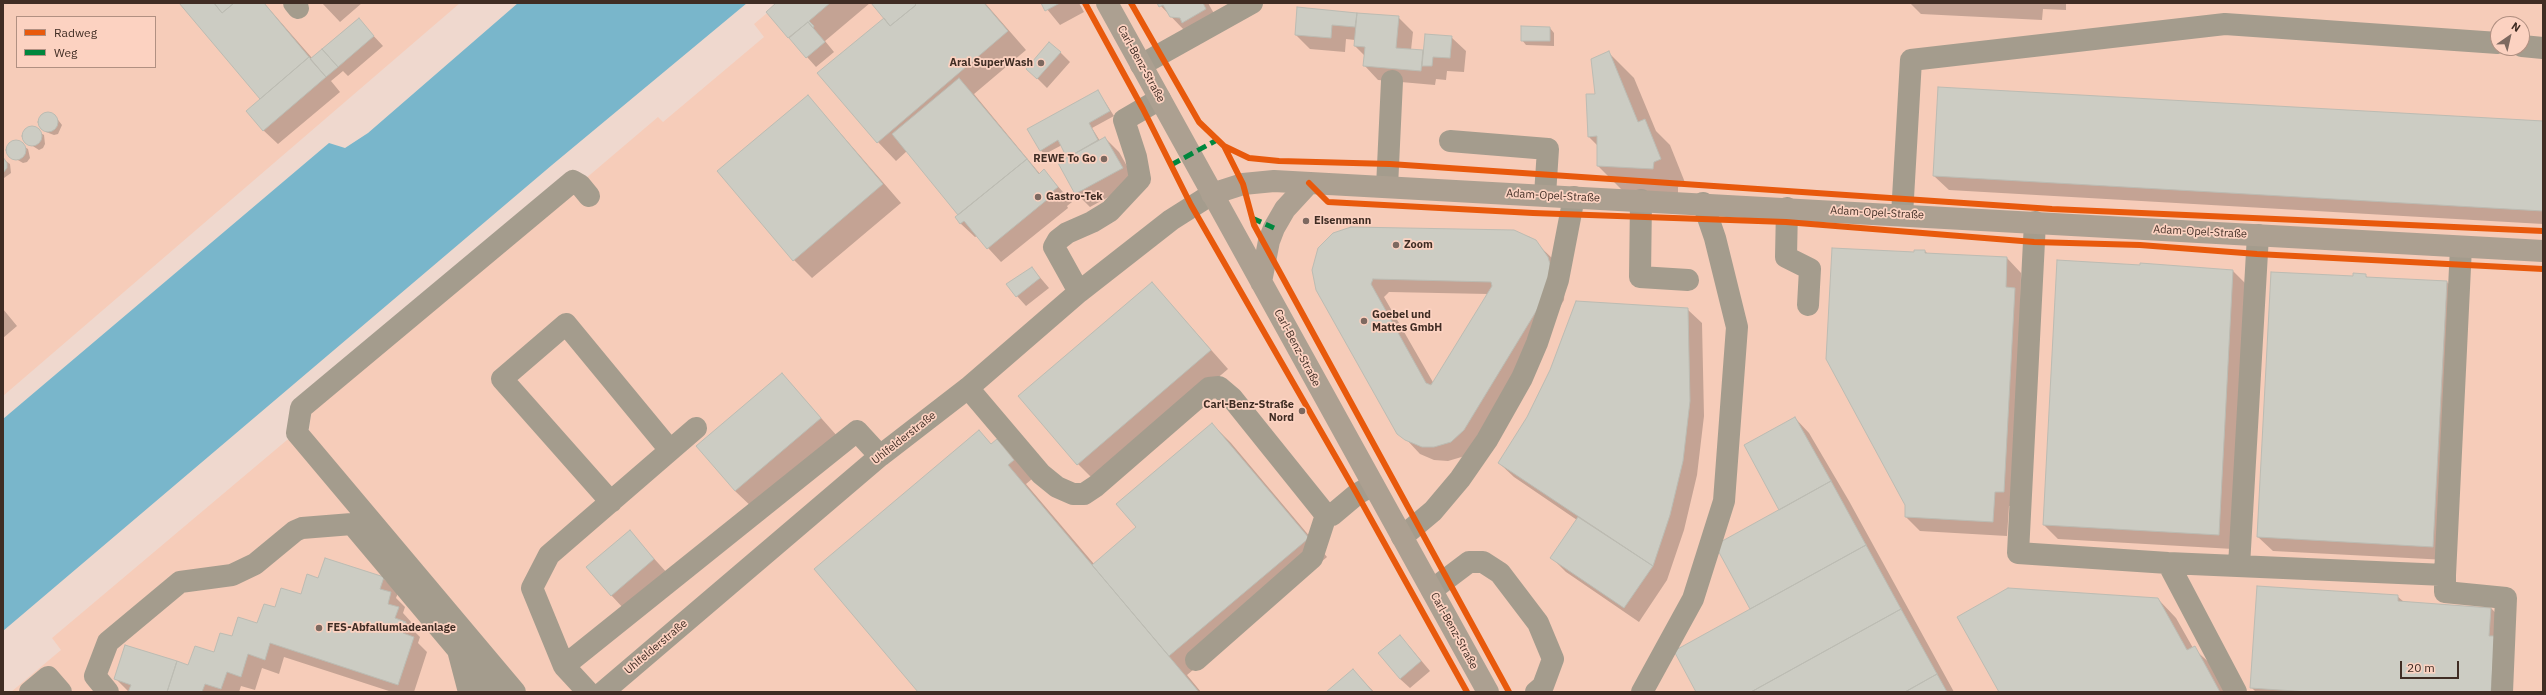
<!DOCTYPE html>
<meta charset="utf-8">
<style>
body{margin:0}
#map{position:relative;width:2546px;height:695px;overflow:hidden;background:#efd8ce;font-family:"IBM Plex Sans",sans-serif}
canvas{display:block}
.frame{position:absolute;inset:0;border:4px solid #402d24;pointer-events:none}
.legend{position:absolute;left:16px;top:16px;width:140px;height:52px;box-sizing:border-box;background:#fcd2c1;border:1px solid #b19082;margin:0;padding:5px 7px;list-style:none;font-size:12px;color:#402d24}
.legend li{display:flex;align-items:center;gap:8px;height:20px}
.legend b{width:20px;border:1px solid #b19082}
.north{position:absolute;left:2490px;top:16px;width:40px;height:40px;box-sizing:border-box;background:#fcd2c1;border:1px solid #b19082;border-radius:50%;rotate:34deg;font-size:11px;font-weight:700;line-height:16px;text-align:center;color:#402d24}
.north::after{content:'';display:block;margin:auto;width:14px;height:18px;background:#7d6960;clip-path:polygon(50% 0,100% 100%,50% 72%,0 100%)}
.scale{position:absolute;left:2400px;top:661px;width:59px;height:18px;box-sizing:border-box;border:2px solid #402d24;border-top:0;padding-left:5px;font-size:12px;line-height:14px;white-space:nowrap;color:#402d24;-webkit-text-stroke:3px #fcd2c1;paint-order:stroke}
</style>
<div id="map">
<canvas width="2546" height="695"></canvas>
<div class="frame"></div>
<ul class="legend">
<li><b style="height:5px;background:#e8590c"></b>Radweg</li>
<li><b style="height:5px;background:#00873e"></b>Weg</li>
</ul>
<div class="north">N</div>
<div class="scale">20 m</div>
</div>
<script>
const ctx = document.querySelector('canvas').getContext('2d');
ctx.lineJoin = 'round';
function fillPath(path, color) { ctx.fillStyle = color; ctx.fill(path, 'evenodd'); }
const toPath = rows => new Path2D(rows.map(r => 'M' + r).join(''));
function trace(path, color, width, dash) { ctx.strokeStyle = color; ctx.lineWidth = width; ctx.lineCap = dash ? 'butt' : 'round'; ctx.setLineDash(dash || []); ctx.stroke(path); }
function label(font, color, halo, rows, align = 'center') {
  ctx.font = font + ' "IBM Plex Sans",sans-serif'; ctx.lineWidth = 3.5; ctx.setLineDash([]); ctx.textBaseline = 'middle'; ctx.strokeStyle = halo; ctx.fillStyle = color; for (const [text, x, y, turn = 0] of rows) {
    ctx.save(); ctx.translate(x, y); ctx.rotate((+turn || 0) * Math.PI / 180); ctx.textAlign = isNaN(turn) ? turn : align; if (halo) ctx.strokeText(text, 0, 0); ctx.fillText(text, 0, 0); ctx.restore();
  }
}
fillPath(toPath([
 [3,3,460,3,3,396],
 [17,17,155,17,155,67,17,67],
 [779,3,2543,3,2543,692,11,692,61,650,52,638,287,440,309,431,311,412,658,117,663,122,764,37,754,24],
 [2498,24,2522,24,2522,48,2498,48]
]), '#f6ccb9');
fillPath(toPath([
 [518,3,747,3,552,165,3,631,3,419,329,143,345,148,368,133]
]), '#79b6cb');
fillPath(toPath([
 [181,3,264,3,312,58,358,19,383,46,348,76,343,71,331,81,340,92,278,144,263,130,262,99],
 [322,3,362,3,340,22],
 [777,3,870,3,825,41,834,52,816,67,767,12],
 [872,3,985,3,1026,50,974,94,1040,174,1044,171,1072,202,1067,206,1068,208,1001,262,977,236,975,237,960,223,960,215,907,151,896,161,878,142,885,18],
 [1042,3,1079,3,1084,12,1060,25],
 [1158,3,1208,3,1220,24,1185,31],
 [1910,3,2066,3,2066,10,2043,9,2042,20,1921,14],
 [1298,8,1398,17,1413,32,1411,50,1424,51,1451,37,1466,51,1464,72,1447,71,1446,80,1436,79,1435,85,1378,80,1364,65,1365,56,1355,46,1355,40,1346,39,1345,52,1310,49,1296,35],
 [1550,28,1554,33,1554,46,1526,45,1522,40],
 [1060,52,1070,62,1047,88,1037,78],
 [1609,53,1634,78,1656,131,1670,145,1686,185,1678,187,1678,194,1623,191,1598,166,1598,146,1589,137,1596,95],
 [1098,91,1114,116,1092,128,1100,141,1105,138,1119,152,1136,182,1090,207,1076,193,1069,158,1062,145,1045,154,1040,150],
 [808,96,901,203,812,278,794,260],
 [46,113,55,116,62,125,58,134,54,135,46,132,39,123,42,114],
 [2543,122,2543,224,1949,190,1934,176],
 [30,127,44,135,45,144,43,148,39,150,25,141,23,137,27,129],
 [15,141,28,149,30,158,27,162,23,163,9,155,8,146],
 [3,159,10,164,11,173,4,178],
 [1508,230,1530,237,1555,261,1565,285,1564,300,1479,444,1465,456,1448,461,1434,460,1420,454,1392,424,1317,290],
 [1389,292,1488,294,1434,384,1384,297],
 [1925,251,1928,254,2007,258,2021,273,2018,506,2009,506,2007,536,1920,531,1906,517,1915,253],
 [1032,268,1049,288,1026,306,1017,296],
 [2233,271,2247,285,2233,549,2058,539,2044,525],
 [2365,275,2368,278,2447,282,2461,296,2447,560,2273,551,2258,537,2354,277],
 [1152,283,1228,369,1096,482,1078,464],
 [3,309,17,326,3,338],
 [1687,309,1702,323,1704,416,1697,475,1684,530,1667,580,1639,622,1566,572,1552,558,1577,520,1514,477,1499,463],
 [782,374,838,437,754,509,735,491],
 [1795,418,1809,433,1849,501,1954,692,1697,692,1752,610,1716,546,1781,510],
 [1212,424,1231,443,1327,557,1187,675,1201,692,919,692,979,431,992,445,997,441,1015,459,1032,479,1026,484,1094,564,1138,527],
 [630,532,668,574,625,610,611,595],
 [325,560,384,579,398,593,396,598,405,607,403,613,412,623,411,628,420,637,418,643,427,652,414,692,392,692,284,657,279,674,262,668,255,690,241,686,239,692,129,692,116,679,189,666,215,653,232,637,258,625,276,609,301,595,319,579],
 [2397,596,2404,602,2491,608,2509,627,2511,692,2256,692,2251,687],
 [2158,599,2176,618,2193,648,2213,666,2227,692,2000,692],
 [1409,646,1430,671,1410,688,1400,679],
 [1353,670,1374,692,1328,692]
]), '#0003');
const building = toPath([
 [179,3,214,3,222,13,234,3,264,3,309,57,260,99,179,3],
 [214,3,234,3,222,13,214,3],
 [776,3,830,3,809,21,814,26,813,28,808,22,788,38,766,12,776,3],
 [871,3,914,3,916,5,890,26,871,3],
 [914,3,984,3,1008,31,877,143,817,73,884,18,890,26,916,5,914,3],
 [1041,3,1060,3,1045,11,1041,3],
 [1157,3,1203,3,1206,9,1182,23,1180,18,1170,17,1163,5,1159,7,1157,3],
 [1297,7,1357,13,1355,27,1332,25,1331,38,1295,35,1297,7],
 [1357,13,1399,16,1396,48,1423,50,1421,71,1363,66,1365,47,1354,46,1357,13],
 [359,18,374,36,338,67,322,49,359,18],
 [808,22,825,42,806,58,789,38,808,22],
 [1521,26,1550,27,1550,41,1521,41,1521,26],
 [1425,34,1452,36,1450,58,1433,57,1432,66,1422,66,1425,34],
 [1049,42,1061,52,1037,79,1026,69,1049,42],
 [322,49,338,67,326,77,310,59,322,49],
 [1609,51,1638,122,1645,119,1661,159,1654,162,1653,169,1597,166,1597,136,1588,137,1586,94,1595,94,1591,59,1609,51],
 [309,57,326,77,263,131,246,111,309,57],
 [959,78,1027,159,958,215,892,134,959,78],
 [1938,87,2543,121,2543,211,1933,176,1938,87],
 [1098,90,1110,111,1089,123,1098,140,1067,158,1058,140,1040,151,1027,129,1098,90],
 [808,95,883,184,793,261,717,171,808,95],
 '38 122a10 10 0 1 1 20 0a10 10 0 1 1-20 0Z',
 '22 136a10 10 0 1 1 20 0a10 10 0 1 1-20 0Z',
 [1105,137,1123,168,1075,194,1058,163,1105,137],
 '6 150a10 10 0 1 1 20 0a10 10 0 1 1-20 0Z',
 [3,157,7,163,7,168,3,173,3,157],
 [1027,159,1039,174,1044,169,1058,187,1053,191,1054,194,987,249,964,221,960,224,955,217,1027,159],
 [1351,227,1514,230,1536,240,1548,257,1550,264,1546,295,1464,430,1451,442,1434,447,1422,447,1405,440,1397,434,1316,290,1312,270,1318,248,1333,233,1351,227],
 [1373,279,1491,282,1492,286,1431,385,1426,383,1371,284,1373,279],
 [1832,248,1914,252,1914,250,1925,250,1925,253,2007,257,2006,287,2015,288,2004,492,1995,492,1993,522,1905,517,1905,505,1826,359,1832,248],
 [2057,260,2140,265,2140,263,2233,270,2219,535,2043,525,2057,260],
 [1032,267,1040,278,1016,297,1006,284,1032,267],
 [2271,272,2353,276,2353,273,2366,274,2366,277,2447,281,2433,547,2257,537,2271,272],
 [1152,282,1211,350,1077,465,1018,396,1152,282],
 [1576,301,1688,308,1690,401,1683,461,1670,515,1653,566,1498,463,1527,417,1550,370,1576,301],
 [782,373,821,418,735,491,696,446,782,373],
 [1795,417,1831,481,1779,510,1744,445,1795,417],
 [1212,423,1309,538,1169,656,1092,565,1136,527,1116,504,1212,423],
 [979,430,991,444,997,439,1014,460,1008,465,1199,692,918,692,814,569,979,430],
 [1831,481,1866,545,1750,609,1715,545,1831,481],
 [1578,517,1653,566,1624,608,1550,558,1578,517],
 [630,530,654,559,611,596,586,567,630,530],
 [1866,545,1901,609,1751,692,1696,692,1674,651,1866,545],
 [325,558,384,577,380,589,391,592,388,604,399,607,395,618,406,622,403,633,414,637,398,685,270,643,265,660,248,654,241,677,227,672,221,689,205,684,202,692,167,692,177,661,188,665,195,646,214,652,220,633,232,636,238,617,257,623,264,604,275,607,281,588,301,594,307,574,318,578,325,558],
 [2257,586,2398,595,2398,601,2491,608,2489,636,2495,636,2491,692,2309,692,2250,688,2257,586],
 [2008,588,2158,598,2187,650,2195,646,2220,692,1999,692,1957,617,2008,588],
 [1901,609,1937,674,1905,692,1751,692,1901,609],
 [1400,635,1421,661,1400,679,1378,653,1400,635],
 [125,645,177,661,167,692,128,692,131,685,114,679,125,645],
 [1353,669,1373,692,1326,692,1353,669],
 [1937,674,1947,692,1905,692,1937,674]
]);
fillPath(building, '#ccccc3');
trace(building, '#bcbcb3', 1);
trace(toPath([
 [294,3,298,8],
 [2522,46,2543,48],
 [1141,65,1252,3],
 [1450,141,1548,149,1545,195],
 [1387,187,1392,81],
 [1641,200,1640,277,1688,280],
 [1787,208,1786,257,1810,269,1808,305],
 [1902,215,1911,60,2225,24,2498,43],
 [2035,222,2018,553,2168,563,2445,575,2445,592,2506,598,2502,692],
 [1079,292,1054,247,1058,240,1067,233,1092,222,1110,211,1140,179,1136,157,1124,120,1160,99],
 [968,388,1041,474,1057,487,1073,494,1084,494,1096,486,1209,388,1219,387,1232,398,1326,515,1332,515,1357,494,1373,485],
 [611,502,502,379,566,324,670,450],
 [1402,537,1433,511,1460,479,1487,440,1522,378,1537,343,1558,280,1574,197],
 [2168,563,2236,692],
 [2239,566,2258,235],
 [2445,575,2461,247],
 [1432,590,1469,562,1483,562,1500,573,1538,623,1553,659,1543,686,1536,692],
 [462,656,493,692],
 [1196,660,1312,558,1326,515],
 [564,666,532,588,549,555,696,428],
 [30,692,48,677,61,692],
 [108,692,95,676,108,642,180,582,232,575,255,564,295,531,302,528,352,524,458,650,469,692],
 [515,692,297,433,301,408,573,181,580,185,589,196],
 [588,692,564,666,857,431,880,456],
 [603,692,880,456,968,388,1079,292,1171,220,1212,194],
 [1642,692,1693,599,1724,501,1737,327,1715,238,1703,203]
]), '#a49c8d', 22);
trace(toPath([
 [1107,3,1488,692],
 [1212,194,1243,184,1274,181,2543,251],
 [1261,282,1269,241,1274,228,1285,209,1309,183]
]), '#aca091', 22);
trace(toPath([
 [1171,165,1217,140],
 [1252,218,1274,228]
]), '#00873e', 5, [10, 5]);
trace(toPath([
 [1085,3,1143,109,1191,205,1357,494,1467,692],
 [1131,3,1199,122,1224,146,1243,184,1254,225,1509,692],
 [1224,146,1249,158,1279,161,1390,164,2052,209,2543,231],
 [1309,183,1328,202,1533,213,1786,222,2034,242,2140,245,2257,254,2543,269]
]), '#e8590c', 6);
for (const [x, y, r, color] of [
 [1041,63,4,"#7d6960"],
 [1104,159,4,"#7d6960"],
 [1038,197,4,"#7d6960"],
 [1306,221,4,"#7d6960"],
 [1396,245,4,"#7d6960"],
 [1364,321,4,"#7d6960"],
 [1302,411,4,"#7d6960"],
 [319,628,4,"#7d6960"]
]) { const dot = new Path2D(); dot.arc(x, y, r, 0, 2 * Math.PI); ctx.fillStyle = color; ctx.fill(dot); trace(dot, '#fcd2c1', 1.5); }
label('bold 11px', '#402d24', '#fcd2c1', [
 ["Aral SuperWash",1033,63,"right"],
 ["REWE To Go",1096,159,"right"],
 ["Gastro-Tek",1046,197],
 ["Eisenmann",1314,221],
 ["Zoom",1404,245],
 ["Goebel und",1372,315],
 ["Mattes GmbH",1372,328],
 ["Carl-Benz-Straße",1294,405,"right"],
 ["Nord",1294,418,"right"],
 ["FES-Abfallumladeanlage",327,628]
], 'left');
label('11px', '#402d24', '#fcd2c1', [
 ["Carl-Benz-Straße",1141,64,61],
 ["Adam-Opel-Straße",1553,196,3],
 ["Adam-Opel-Straße",1877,213,3],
 ["Adam-Opel-Straße",2200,232,3],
 ["Carl-Benz-Straße",1297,348,62],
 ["Uhlfelderstraße",904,438,-38],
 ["Carl-Benz-Straße",1454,631,61],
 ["Uhlfelderstraße",656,647,-40]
]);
</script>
